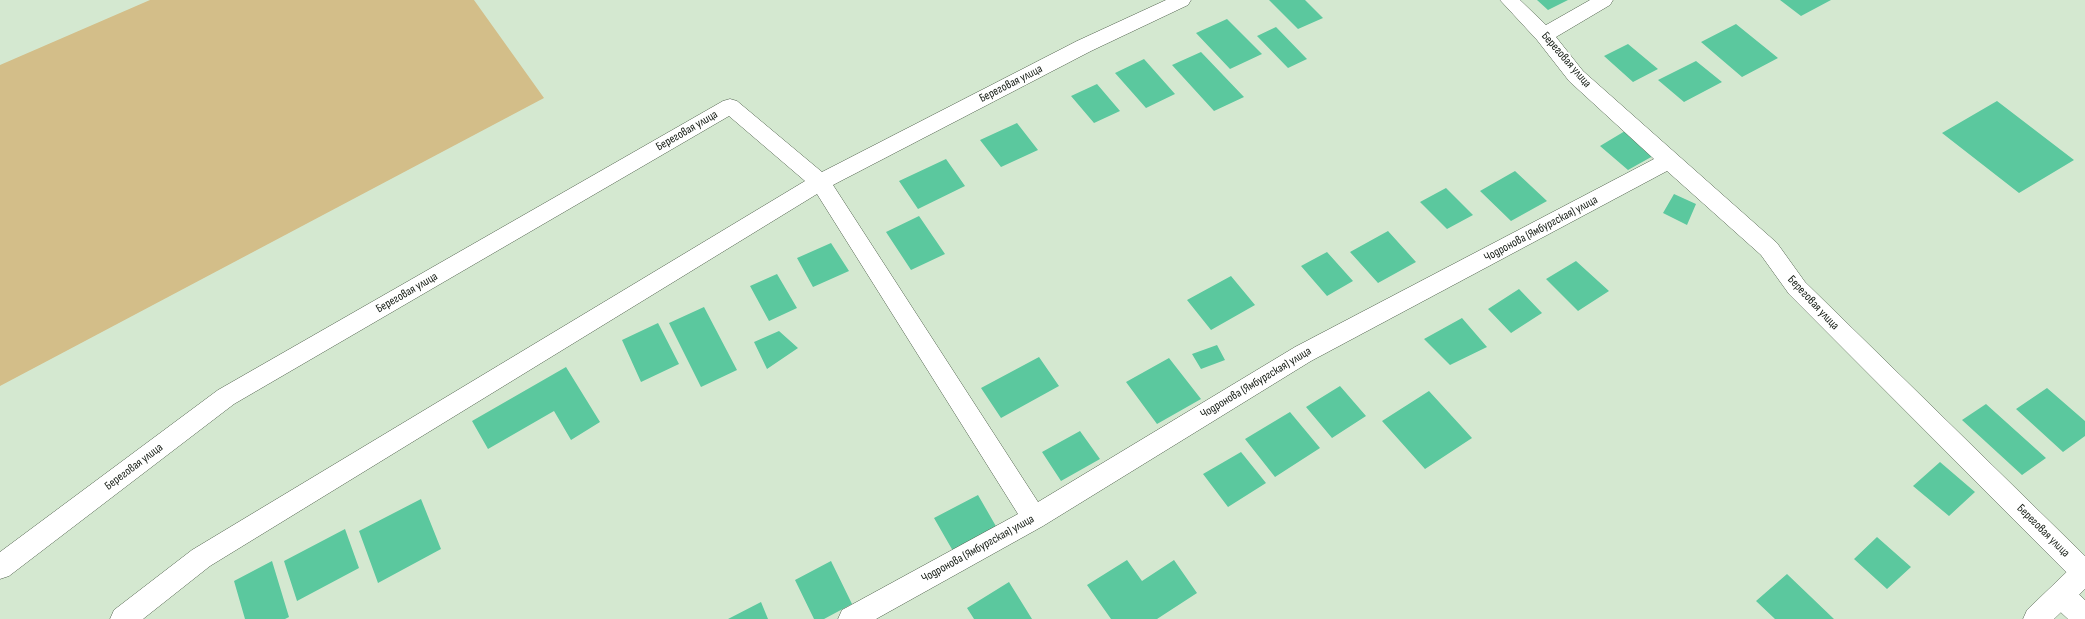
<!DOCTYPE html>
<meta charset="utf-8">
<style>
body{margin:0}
canvas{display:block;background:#d4e8d0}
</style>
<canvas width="2085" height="619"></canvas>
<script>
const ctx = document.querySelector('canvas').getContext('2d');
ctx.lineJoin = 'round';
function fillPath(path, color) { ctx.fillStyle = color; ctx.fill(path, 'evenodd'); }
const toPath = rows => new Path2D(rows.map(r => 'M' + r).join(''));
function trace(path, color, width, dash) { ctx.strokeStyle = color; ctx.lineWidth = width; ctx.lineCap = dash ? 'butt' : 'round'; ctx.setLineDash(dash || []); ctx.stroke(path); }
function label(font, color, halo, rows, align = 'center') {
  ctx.font = font + ' "Sofia Sans Condensed",sans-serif'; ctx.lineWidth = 4; ctx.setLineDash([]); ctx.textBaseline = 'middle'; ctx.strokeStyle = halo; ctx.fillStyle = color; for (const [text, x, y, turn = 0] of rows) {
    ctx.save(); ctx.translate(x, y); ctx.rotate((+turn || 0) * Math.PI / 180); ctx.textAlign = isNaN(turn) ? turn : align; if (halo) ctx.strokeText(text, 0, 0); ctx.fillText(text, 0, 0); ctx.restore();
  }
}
fillPath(toPath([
 [150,0,474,0,544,98,0,386,0,65]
]), '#d3be89');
fillPath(toPath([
 [1269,0,1305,0,1323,18,1298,29],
 [1537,0,1568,0,1548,10],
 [1780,0,1831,0,1801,16],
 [1227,19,1262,54,1230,69,1196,33],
 [1736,24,1778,58,1742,77,1701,42],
 [1276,27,1307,59,1288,68,1257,36],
 [1628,44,1658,69,1633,82,1604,56],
 [1201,52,1244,97,1214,111,1172,65],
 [1144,59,1175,94,1146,108,1115,73],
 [1696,61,1722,82,1684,102,1658,80],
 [1097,84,1120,111,1094,123,1071,96],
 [1997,101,2074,160,2019,193,1942,133],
 [1017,123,1038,150,1001,167,980,140],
 [1625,131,1653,156,1628,170,1600,146],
 [946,159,965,186,918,209,899,181],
 [1515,171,1547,201,1511,221,1480,191],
 [1446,188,1473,215,1447,229,1420,202],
 [1674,194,1696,204,1687,225,1663,213],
 [919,216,945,254,911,270,886,232],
 [1388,231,1416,262,1378,283,1350,252],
 [831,243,849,271,813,287,797,258],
 [1327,252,1353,281,1327,296,1301,266],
 [1576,261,1609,291,1578,311,1546,279],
 [777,274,797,308,769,321,750,286],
 [1231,276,1255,305,1211,330,1187,300],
 [1519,289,1542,313,1511,333,1488,309],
 [704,307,737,370,701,387,669,323],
 [1462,318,1487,347,1450,365,1424,339],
 [658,323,679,364,641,382,622,340],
 [779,331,798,348,767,369,754,342],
 [1217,345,1225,360,1201,369,1192,354],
 [1039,357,1059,386,1001,418,981,388],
 [1169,358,1201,399,1157,424,1126,382],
 [566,367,600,422,571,440,554,411,488,449,472,421],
 [1340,386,1366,416,1332,438,1306,407],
 [2047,388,2085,421,2085,436,2063,452,2016,409],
 [1429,391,1472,438,1425,469,1382,421],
 [1986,404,2046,458,2022,475,1962,420],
 [1290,412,1320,448,1275,477,1245,439],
 [1080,431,1100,459,1061,481,1042,452],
 [1241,452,1266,483,1228,507,1203,474],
 [1940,462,1975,492,1949,516,1913,486],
 [978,495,997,528,953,551,934,518],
 [421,499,441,549,378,583,359,531],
 [345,529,359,568,297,601,284,561],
 [1877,537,1911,567,1887,589,1854,559],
 [1127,560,1142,581,1174,560,1197,593,1157,619,1111,619,1087,585],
 [272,561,289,617,285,619,245,619,234,581],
 [831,561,852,604,824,619,814,619,795,580],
 [1787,574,1834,619,1775,619,1756,601],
 [1009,582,1032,619,974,619,967,608],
 [761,602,768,619,728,619]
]), '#5bc89e');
const minor = toPath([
 [1166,0,1191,0,1188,5,1091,51,833,185,1038,502,1295,347,1654,159,1569,81,1537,40,1500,0,1520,0,1546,25,1590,0,1613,0,1610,5,1556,37,1583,71,1777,243,1805,282,2085,556,2085,585,2076,582,1789,294,1761,255,1667,171,1311,361,1043,526,876,619,838,619,842,610,1018,514,817,194,210,566,143,619,110,619,114,610,192,550,805,181,729,116,234,404,9,576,0,579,0,552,218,390,723,101,730,99,737,101,822,172,1077,41,1166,0],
 [2062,584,2071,587,2085,600,2085,619,2068,619,2053,605,2049,596,2053,587,2062,584]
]);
const secondary = toPath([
 [2085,560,2085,589,2054,619,2023,619,2027,610,2076,563,2085,560]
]);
trace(minor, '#4e5f4a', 1);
trace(secondary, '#4e5f4a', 1);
fillPath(minor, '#fff');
fillPath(secondary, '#fff');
label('12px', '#141b13', '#fff', [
 ["Береговая улица",1566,60,49],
 ["Береговая улица",1011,84,-27],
 ["Береговая улица",687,131,-30],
 ["Чодронова (Ямбургская) улица",1541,229,-28],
 ["Береговая улица",407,293,-30],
 ["Береговая улица",1813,303,47],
 ["Чодронова (Ямбургская) улица",1256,383,-31],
 ["Береговая улица",134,467,-37],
 ["Береговая улица",2043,531,45],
 ["Чодронова (Ямбургская) улица",978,549,-29]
]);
</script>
